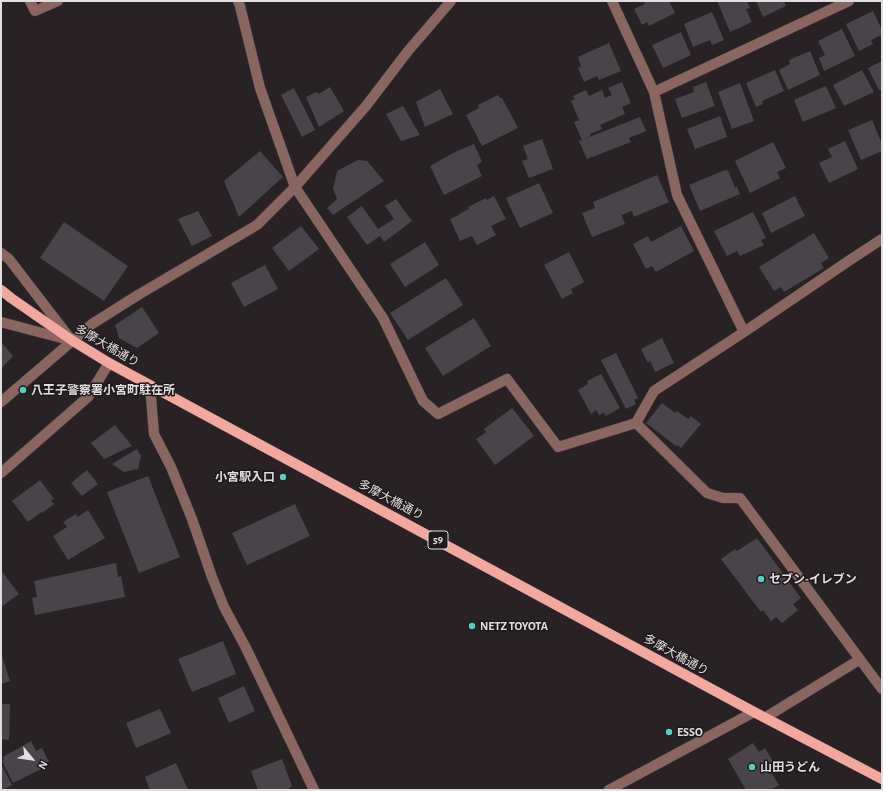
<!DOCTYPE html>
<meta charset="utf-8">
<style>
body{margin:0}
#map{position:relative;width:883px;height:791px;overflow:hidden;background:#292225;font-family:"Alegreya Sans",sans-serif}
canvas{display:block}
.frame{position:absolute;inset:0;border:2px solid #e2dee0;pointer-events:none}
.north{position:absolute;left:12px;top:739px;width:40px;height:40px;-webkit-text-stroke:3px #1f191b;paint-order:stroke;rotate:119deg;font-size:11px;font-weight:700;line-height:16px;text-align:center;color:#e2dee0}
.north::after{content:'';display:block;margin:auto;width:14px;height:18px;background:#e2dee0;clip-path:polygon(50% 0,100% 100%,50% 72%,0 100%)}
</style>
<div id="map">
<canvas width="883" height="791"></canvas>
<div class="frame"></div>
<div class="north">N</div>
</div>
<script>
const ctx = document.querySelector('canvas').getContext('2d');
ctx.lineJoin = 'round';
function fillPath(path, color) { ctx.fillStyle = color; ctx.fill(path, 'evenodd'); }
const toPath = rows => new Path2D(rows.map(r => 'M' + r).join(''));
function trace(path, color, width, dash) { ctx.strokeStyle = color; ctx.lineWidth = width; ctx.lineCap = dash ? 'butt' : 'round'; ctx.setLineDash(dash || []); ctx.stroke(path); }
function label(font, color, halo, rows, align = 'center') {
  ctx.font = font + ' "Alegreya Sans","Noto Sans JP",sans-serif'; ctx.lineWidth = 3; ctx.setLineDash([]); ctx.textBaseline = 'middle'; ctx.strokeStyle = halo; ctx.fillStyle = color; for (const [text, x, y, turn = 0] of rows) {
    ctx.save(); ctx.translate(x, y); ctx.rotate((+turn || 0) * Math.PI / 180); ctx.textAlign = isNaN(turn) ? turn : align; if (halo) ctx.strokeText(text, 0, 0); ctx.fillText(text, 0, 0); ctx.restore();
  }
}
fillPath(toPath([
 [643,1,669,1,675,13,649,26,647,22,642,25,634,9,645,4],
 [717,1,747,1,750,8,746,9,752,22,730,32],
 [756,1,784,1,786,6,763,17],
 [873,11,882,30,882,35,871,40,873,44,859,51,846,24],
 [712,12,724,40,712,45,710,40,693,47,684,24],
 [842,29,855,56,824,71,819,58,825,55,818,41],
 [681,32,691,55,663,68,652,45],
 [609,43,621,71,599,80,597,76,584,82,578,68,581,66,578,57],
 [810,51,820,75,788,90,779,70,790,64,789,60],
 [882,61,882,89,879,90,868,68],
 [775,70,784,91,762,101,763,104,756,107,746,83],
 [862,70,874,92,844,106,833,85],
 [622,82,631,103,622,107,625,114,600,125,602,129,590,134,590,136,582,140,574,122,579,120,571,101,575,99,573,96,586,90,589,96,602,90,605,98,612,95,608,88],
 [706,82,715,106,682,118,675,99,694,92,693,87],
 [740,83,754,121,732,129,718,92],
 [826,86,836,108,803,122,794,100],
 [330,87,344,111,319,127,306,97,316,92,319,94],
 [294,88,315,130,302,137,281,95],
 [440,89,453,114,425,127,416,102],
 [498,95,500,98,502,98,518,128,482,146,466,115,479,108,478,105],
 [403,106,420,135,401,141,386,114],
 [720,116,727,137,695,149,687,129],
 [640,117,646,131,629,138,631,142,587,159,579,141],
 [872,120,882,144,882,151,861,160,848,130],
 [542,139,553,169,529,178,522,161,528,159,523,146],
 [845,141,858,169,829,183,819,163,832,157,828,149],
 [773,142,786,168,777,172,780,178,750,193,735,161],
 [474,144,482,162,477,165,482,176,444,195,430,166,455,152],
 [260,151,283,177,239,217,224,181],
 [358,160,367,161,384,181,333,215,327,208,337,199,333,189,337,171],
 [725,170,725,171,728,170,735,188,737,187,740,194,700,211,689,185],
 [657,175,669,202,634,217,632,211,622,215,620,212,625,224,592,237,582,213,595,208,593,202],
 [539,183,553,213,520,228,506,198],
 [494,196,506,219,491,226,496,235,477,245,472,236,460,241,450,219,459,215,459,214,469,209,468,207,486,198,487,200],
 [795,196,805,216,771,233,762,213],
 [396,199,412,221,384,242,380,236,367,245,347,217,362,206,378,229,394,219,385,206],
 [198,211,212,236,192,246,178,219],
 [753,212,766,238,761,240,764,245,740,256,737,251,727,256,714,231],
 [64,222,128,266,104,301,40,258],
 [301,226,319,249,289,271,272,248],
 [681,226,694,251,656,272,652,266,646,269,633,244,648,236,651,242],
 [814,233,829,258,821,263,824,268,784,292,781,287,774,291,759,267],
 [425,242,439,265,405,287,390,264],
 [569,252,584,282,571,289,573,293,562,299,544,265],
 [265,265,278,289,244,307,231,283],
 [446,278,463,305,408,340,390,313],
 [142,307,159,333,137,348,119,338,115,325],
 [474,318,491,346,443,376,425,348],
 [662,338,674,363,655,372,650,361,648,363,641,349],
 [1,342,13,356,1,369],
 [616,353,638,398,634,400,636,404,626,409,601,360],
 [601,374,620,408,606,416,604,413,599,415,596,410,591,414,578,390,588,384,587,381],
 [662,403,675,413,677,411,688,419,691,416,701,424,681,448,677,445,676,446,646,423],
 [512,408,534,436,495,465,476,439,486,432,484,429],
 [115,425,132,446,104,459,91,443],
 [137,449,141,456,138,469,124,472,112,464],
 [87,470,98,484,82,496,71,483],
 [148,476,180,557,139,573,107,492],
 [40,480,54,499,51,500,54,504,42,513,41,512,28,522,12,501],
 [295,504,310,536,247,565,232,533],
 [88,510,105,538,68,560,53,536,67,527,63,522,76,514,78,517],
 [757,538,801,598,793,604,798,610,782,623,776,617,771,621,763,610,761,612,721,559,735,549,737,551],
 [116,563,118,577,121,576,125,597,35,615,32,598,37,597,34,581],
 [1,570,19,594,1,607],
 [223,641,236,674,192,692,178,659],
 [1,653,10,681,1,684],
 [244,686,255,711,229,723,218,698],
 [1,704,10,704,9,740,1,739],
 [160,709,171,733,136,748,126,723],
 [31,741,36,751,42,748,49,762,43,764,45,767,13,783,2,761,4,760,3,757],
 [753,743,759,752,765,748,775,765,769,769,779,785,771,790,746,790,728,759],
 [282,759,292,786,287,790,258,790,251,771],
 [176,763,188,790,150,790,145,777],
 [1,764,12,785,3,790,1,790]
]), '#484449');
const minor = toPath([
 [30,1,35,11,58,1],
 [238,1,240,6,260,88,295,187,383,318,423,401,438,414,507,379,558,447,636,423,654,391,744,332],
 [612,1,654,92,677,195,744,332,850,260,882,239],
 [654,92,849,1],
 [1,253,9,259,69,337],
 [1,322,73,341],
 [150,385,154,434,171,467,192,519,212,577,224,607,246,648,314,790],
 [1,402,92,324,138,295,257,225,295,187,366,106,408,51,451,1],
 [636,423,707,493,723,498,740,498,882,689],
 [1,473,88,397,109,363],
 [766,717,859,660],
 [609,790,754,712]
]);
const major = toPath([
 [1,290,11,298,73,341,109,363,754,712,882,779]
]);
trace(minor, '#433c3f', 11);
trace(major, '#433c3f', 11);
trace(minor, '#8a6661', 10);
trace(major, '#f2a89d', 10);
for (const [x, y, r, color] of [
 [23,390,4,"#58cec0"],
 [283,477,4,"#58cec0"],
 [761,579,4,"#58cec0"],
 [472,626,4,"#58cec0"],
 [669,732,4,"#58cec0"],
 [752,767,4,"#58cec0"]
]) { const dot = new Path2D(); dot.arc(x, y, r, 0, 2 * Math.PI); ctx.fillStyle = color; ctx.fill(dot); trace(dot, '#1f191b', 1.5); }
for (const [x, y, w] of [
 [438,540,20]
]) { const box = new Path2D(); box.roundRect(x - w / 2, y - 9, w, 18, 3); ctx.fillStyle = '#1f191b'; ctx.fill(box); trace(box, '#e2dee0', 1); }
label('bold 11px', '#e2dee0', null, [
 ["59",438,540]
]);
label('12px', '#e2dee0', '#1f191b', [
 ["多摩大橋通り",107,346,30],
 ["多摩大橋通り",391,500,28],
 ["多摩大橋通り",676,655,29]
]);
label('bold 12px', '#e2dee0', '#1f191b', [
 ["八王子警察署小宮町駐在所",31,390],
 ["小宮駅入口",275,477,"right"],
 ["セブン-イレブン",769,579],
 ["NETZ TOYOTA",480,626],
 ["ESSO",677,732],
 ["山田うどん",760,767]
], 'left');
</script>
